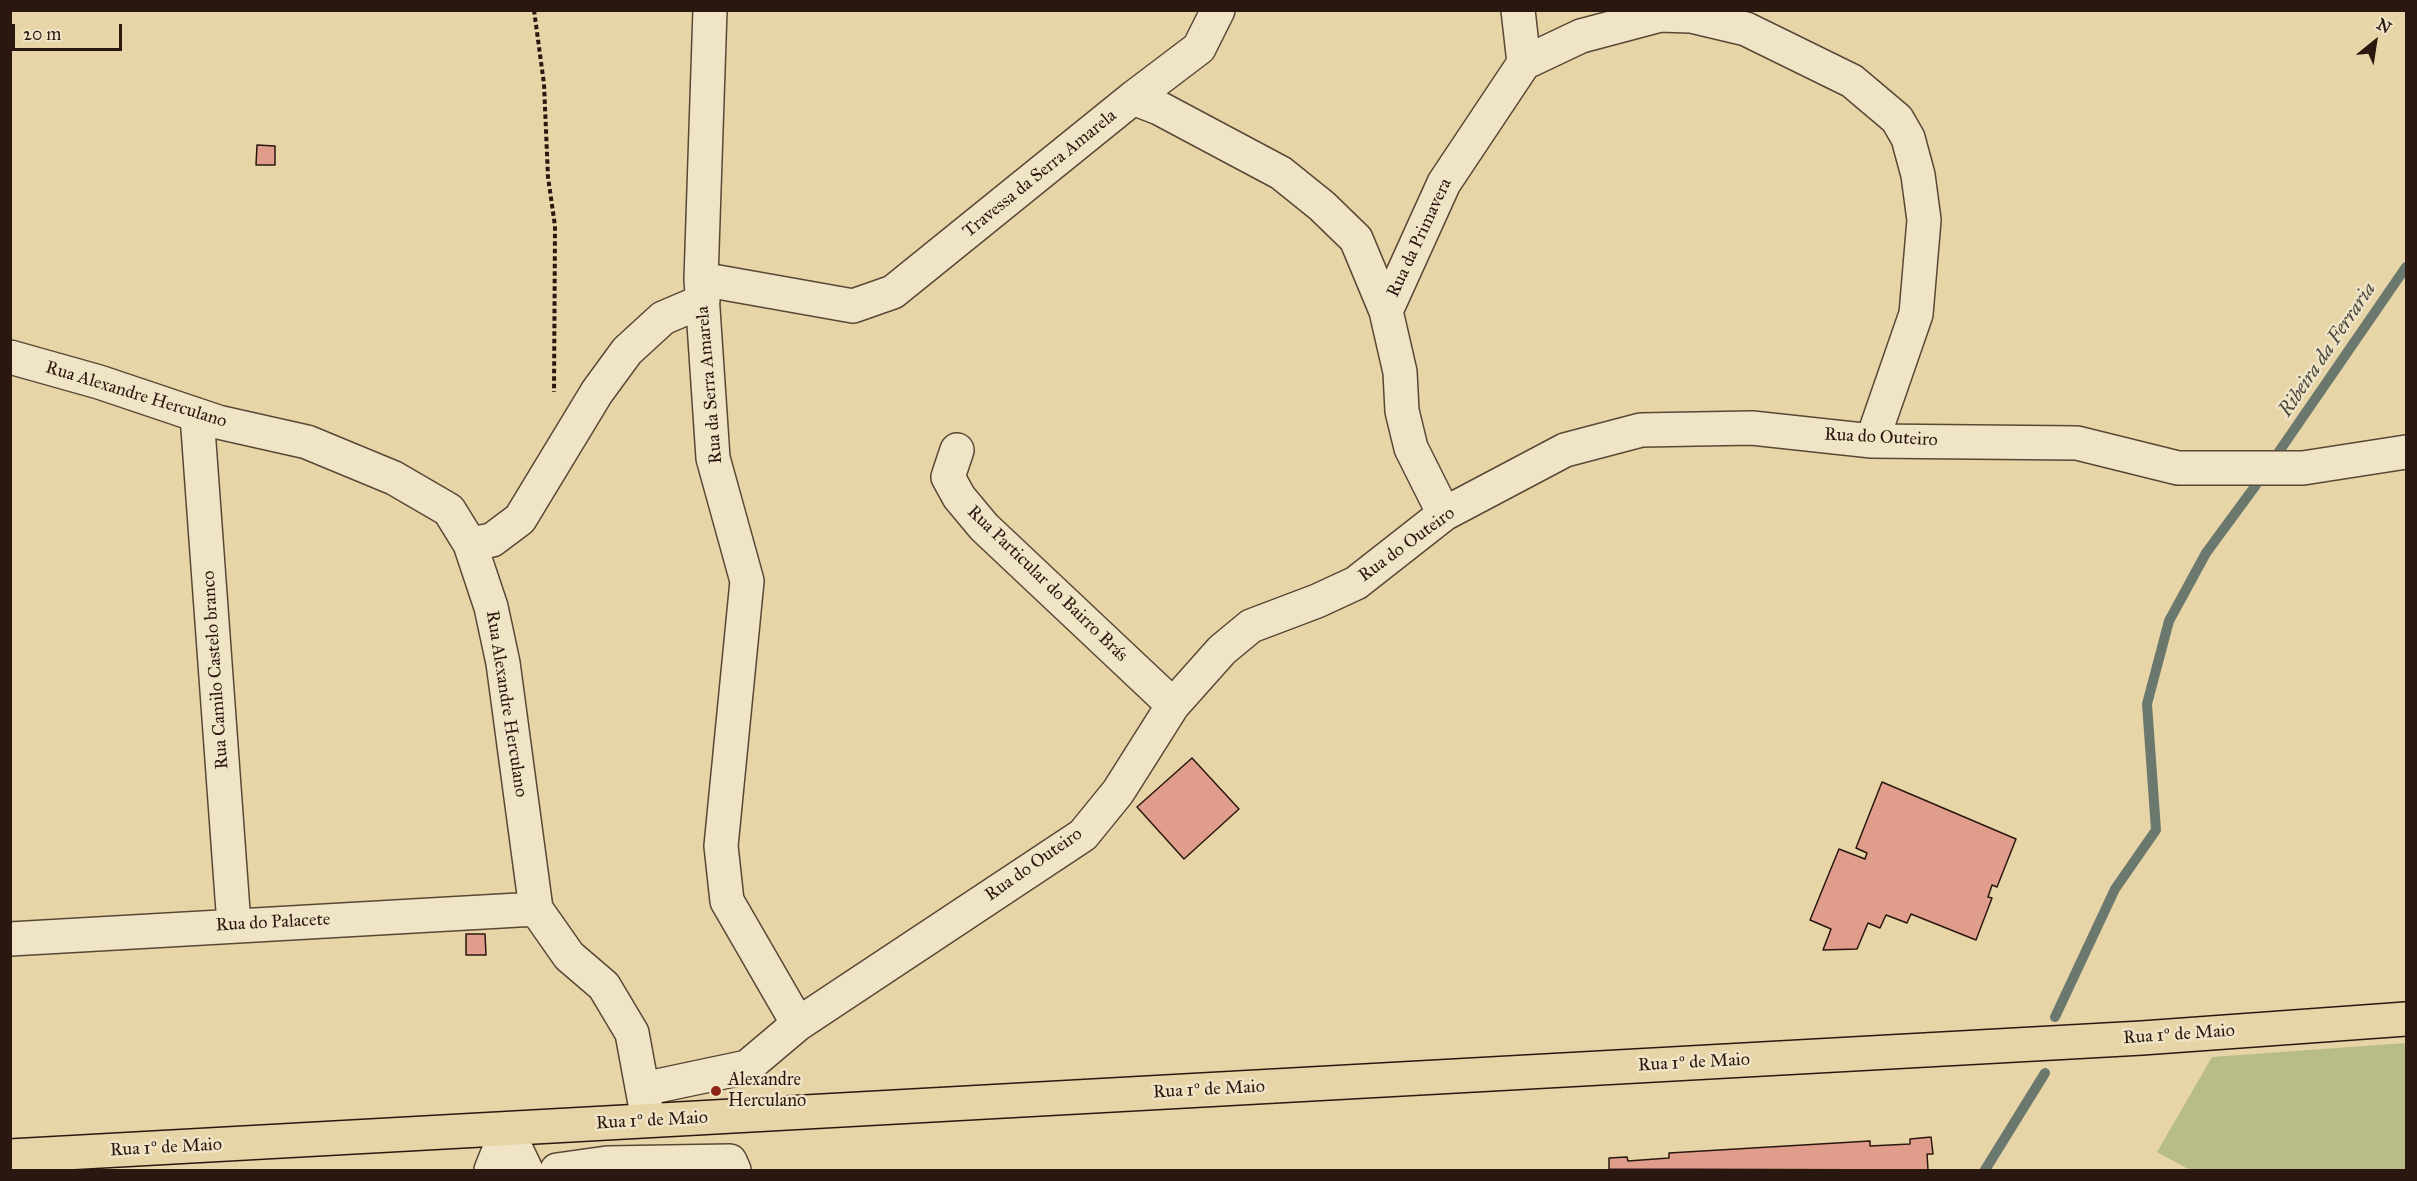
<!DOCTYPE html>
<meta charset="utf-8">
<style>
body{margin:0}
#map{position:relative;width:2417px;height:1181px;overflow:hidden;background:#e7d5a7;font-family:"IM FELL Great Primer",serif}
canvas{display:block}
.frame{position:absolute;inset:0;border:12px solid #2a1810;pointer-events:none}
.north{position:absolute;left:2345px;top:12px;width:60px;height:60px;-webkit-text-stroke:4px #efe4c6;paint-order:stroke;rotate:30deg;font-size:16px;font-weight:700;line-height:24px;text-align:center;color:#2a1810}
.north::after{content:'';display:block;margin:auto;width:21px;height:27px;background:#2a1810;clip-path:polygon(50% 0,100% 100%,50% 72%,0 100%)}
.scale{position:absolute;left:12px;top:24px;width:110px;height:27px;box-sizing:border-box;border:3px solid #2a1810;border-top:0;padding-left:8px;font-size:18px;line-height:21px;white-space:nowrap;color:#2a1810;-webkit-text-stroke:4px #efe4c6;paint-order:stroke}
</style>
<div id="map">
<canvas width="2417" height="1181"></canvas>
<div class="frame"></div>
<div class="north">N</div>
<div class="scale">20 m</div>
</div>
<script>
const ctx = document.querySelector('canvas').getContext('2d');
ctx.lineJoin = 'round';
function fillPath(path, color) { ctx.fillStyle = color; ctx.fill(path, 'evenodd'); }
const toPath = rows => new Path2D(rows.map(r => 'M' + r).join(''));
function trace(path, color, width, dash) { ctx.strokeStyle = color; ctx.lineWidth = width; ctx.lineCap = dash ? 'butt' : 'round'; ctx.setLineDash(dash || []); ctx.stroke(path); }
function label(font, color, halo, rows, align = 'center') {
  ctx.font = font + ' "IM FELL Great Primer",serif'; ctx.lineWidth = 5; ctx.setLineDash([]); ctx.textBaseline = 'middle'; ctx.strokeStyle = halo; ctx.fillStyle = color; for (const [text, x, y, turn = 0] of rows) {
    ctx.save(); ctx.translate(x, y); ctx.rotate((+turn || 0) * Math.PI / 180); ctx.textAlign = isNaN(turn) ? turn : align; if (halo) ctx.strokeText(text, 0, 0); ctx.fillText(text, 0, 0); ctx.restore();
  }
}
fillPath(toPath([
 [2406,1043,2406,1170,2190,1170,2157,1152,2212,1057]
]), '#b8bd85');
trace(toPath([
 [2278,453,2406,267],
 [2055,1017,2115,889,2156,830,2147,704,2169,621,2206,553,2256,485],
 [1985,1170,2045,1073]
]), '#6b786e', 10);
const building = toPath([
 [257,145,275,146,275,165,256,165,257,145],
 [1192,758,1239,809,1184,859,1137,807,1192,758],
 [1882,782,2016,839,1997,887,1992,885,1988,897,1992,898,1976,940,1911,914,1907,923,1886,915,1880,928,1868,923,1857,949,1823,950,1831,929,1810,920,1839,849,1865,859,1867,853,1856,848,1882,782],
 [466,934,485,934,486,955,466,955,466,934],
 [1931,1137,1933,1154,1927,1154,1928,1170,1609,1169,1609,1158,1627,1157,1628,1161,1669,1158,1669,1153,1870,1141,1870,1146,1910,1144,1910,1139,1931,1137]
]);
fillPath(building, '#e19d8b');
trace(building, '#2a1810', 1.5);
const street = toPath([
 [710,10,701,279,713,458,747,581,721,846,727,901,798,1024],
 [1524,63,1581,36,1660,15,1691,16,1746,29,1852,81,1897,119,1908,138,1918,175,1924,220,1916,314,1872,441],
 [1133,98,1199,48,1218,10],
 [701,279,853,306,893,292,1133,98,1159,108,1281,173,1322,206,1356,239,1386,311],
 [10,357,99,382,218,422,307,442,394,478,449,510,470,544,491,607,503,663,536,909,569,956,604,986,632,1033,646,1109],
 [197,415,234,925],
 [957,450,948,477,959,497,984,527,1173,705],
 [1444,514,1411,448,1402,411,1400,372,1386,311,1444,183,1524,63,1518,10],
 [470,544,492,540,520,519,597,392,627,351,663,318,703,301],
 [10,939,536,909],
 [643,1089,747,1067,798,1024,1083,835,1118,792,1173,705,1222,650,1251,626,1317,601,1356,583,1444,514,1565,450,1641,430,1752,428,1872,441,2077,443,2178,468,2303,468,2406,452],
 [507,1130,526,1170],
 [491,1170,507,1130],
 [557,1170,607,1163,730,1161,734,1170]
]);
const primary = toPath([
 [10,1156,2142,1038,2406,1019]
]);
trace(street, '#594736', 36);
trace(primary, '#2a1810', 36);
trace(toPath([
 [534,10,544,84,548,177,555,226,554,392]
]), '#2a1810', 4, [4.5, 3]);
trace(street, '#efe4c6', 33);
trace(primary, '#e7d5a7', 33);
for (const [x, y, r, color] of [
 [716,1091,6,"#8f2418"]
]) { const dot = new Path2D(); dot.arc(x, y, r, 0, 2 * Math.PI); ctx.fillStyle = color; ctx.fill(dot); trace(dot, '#efe4c6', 2); }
label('18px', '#2a1810', '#efe4c6', [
 ["Travessa da Serra Amarela",1040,174,-39],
 ["Rua da Primavera",1420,238,-65],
 ["Rua da Serra Amarela",710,385,-95],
 ["Rua Alexandre Herculano",136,395,17],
 ["Rua do Outeiro",1881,438,3],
 ["Rua do Outeiro",1407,545,-36],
 ["Rua Particular do Bairro Brás",1047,584,44],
 ["Rua Camilo Castelo branco",216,670,-94],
 ["Rua Alexandre Herculano",506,704,81],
 ["Rua do Outeiro",1034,865,-35],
 ["Rua do Palacete",273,923,-3],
 ["Rua 1º de Maio",2179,1035,-4],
 ["Rua 1º de Maio",1694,1063,-3],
 ["Rua 1º de Maio",1209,1090,-3],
 ["Rua 1º de Maio",652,1121,-3],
 ["Rua 1º de Maio",166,1148,-3]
]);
label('18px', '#2a1810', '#efe4c6', [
 ["Alexandre",728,1081],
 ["Herculano",728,1102]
], 'left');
label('italic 20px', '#4b483f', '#efe4c6', [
 ["Ribeira da Ferraria",2328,350,-56]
]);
</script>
